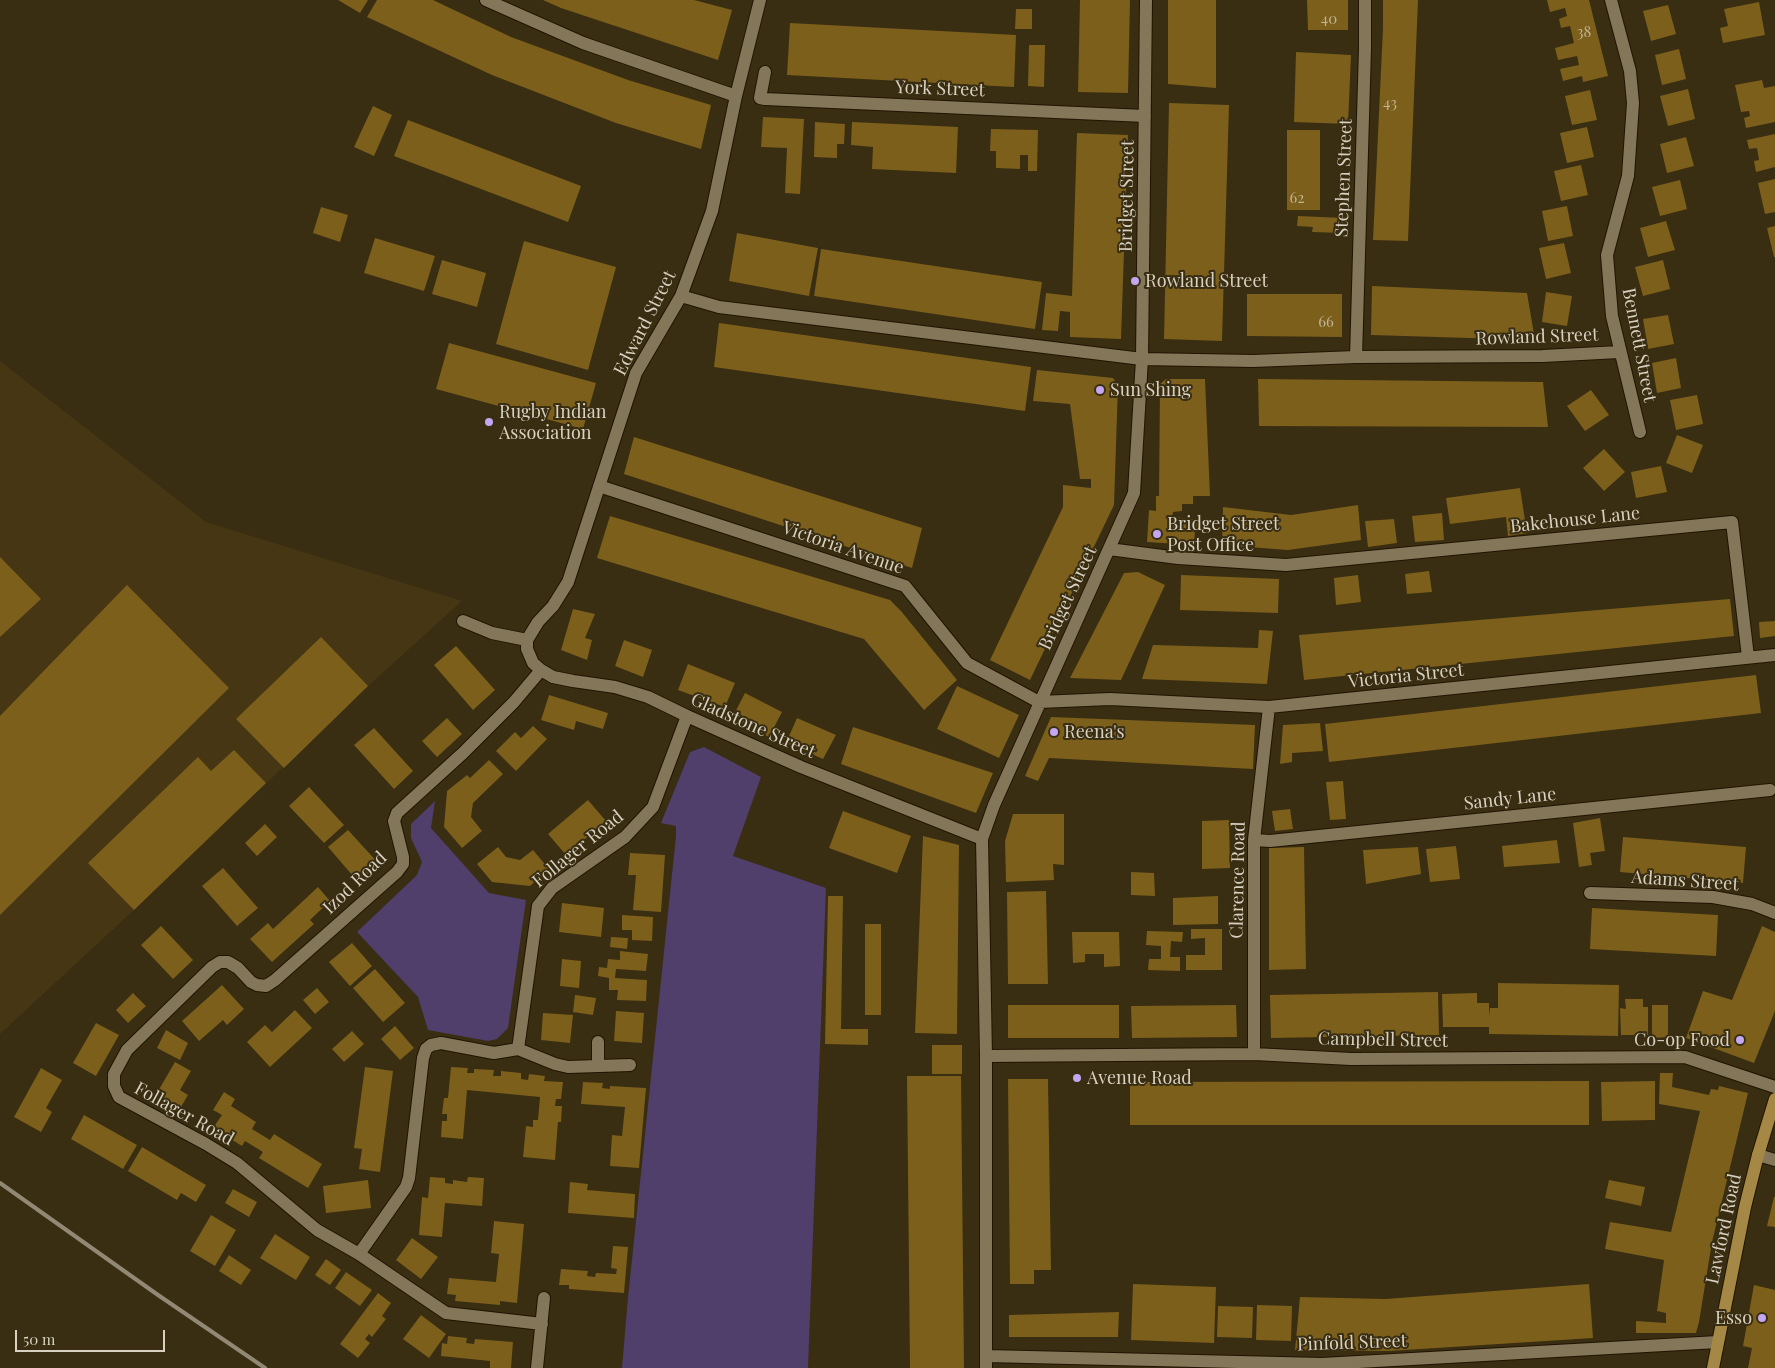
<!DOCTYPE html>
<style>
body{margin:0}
#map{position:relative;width:1775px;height:1368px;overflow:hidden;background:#392d12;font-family:"Playfair Display",serif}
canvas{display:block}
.scale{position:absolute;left:15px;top:1330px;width:150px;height:22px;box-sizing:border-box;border:2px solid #d8d1c1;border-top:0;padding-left:6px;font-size:15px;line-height:18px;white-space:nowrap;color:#d8d1c1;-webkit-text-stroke:4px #392d12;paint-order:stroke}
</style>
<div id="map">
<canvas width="1775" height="1368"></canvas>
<div class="scale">50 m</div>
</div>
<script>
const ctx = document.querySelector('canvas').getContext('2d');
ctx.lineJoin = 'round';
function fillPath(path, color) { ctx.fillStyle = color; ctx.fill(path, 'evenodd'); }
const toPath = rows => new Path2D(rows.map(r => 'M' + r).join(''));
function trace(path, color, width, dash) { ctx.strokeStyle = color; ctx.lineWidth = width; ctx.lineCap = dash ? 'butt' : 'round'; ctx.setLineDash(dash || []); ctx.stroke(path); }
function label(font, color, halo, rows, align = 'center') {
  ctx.font = font + ' "Playfair Display",serif'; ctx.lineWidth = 4; ctx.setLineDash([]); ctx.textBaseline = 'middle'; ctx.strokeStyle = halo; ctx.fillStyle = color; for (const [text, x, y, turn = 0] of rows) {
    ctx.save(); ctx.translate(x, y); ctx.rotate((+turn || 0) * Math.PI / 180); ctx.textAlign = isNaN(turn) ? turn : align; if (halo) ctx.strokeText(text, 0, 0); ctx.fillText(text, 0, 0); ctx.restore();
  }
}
fillPath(toPath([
 [0,361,206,522,462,601,368,686,134,910,0,1034]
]), '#463613');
fillPath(toPath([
 [704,747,761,777,733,856,826,888,808,1368,622,1368,628,1298,676,836,676,826,661,823,690,752],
 [435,801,431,828,489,893,526,900,508,1028,497,1039,488,1041,428,1030,418,997,357,932,417,875,422,862,411,838,411,824]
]), '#503e6b');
fillPath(toPath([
 [338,0,368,0,360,13],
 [377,0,433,0,511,37,628,80,711,105,701,149,616,123,492,75,367,17],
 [543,0,694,0,732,10,718,60,561,8],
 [1080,0,1130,0,1128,93,1078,92],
 [1168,0,1216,0,1216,88,1168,84],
 [1307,0,1348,0,1348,30,1308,30],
 [1383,0,1418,0,1408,241,1373,240,1383,28],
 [1547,0,1589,0,1608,76,1583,82,1582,76,1563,81,1560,69,1579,65,1577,56,1558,60,1555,48,1574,43,1570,26,1561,28,1559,19,1567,16,1565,8,1550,12],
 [1759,2,1765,35,1723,43,1720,28,1728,26,1724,9],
 [1668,5,1676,34,1651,41,1643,11],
 [1016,9,1032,9,1032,29,1015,29],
 [790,23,1016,35,1014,87,787,75],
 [1029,45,1045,45,1044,87,1028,86],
 [1679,49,1686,79,1662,85,1655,55],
 [1296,52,1351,55,1348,124,1294,122],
 [1762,80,1764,88,1775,86,1775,122,1746,128,1744,118,1750,116,1749,111,1741,112,1735,85],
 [1688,89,1695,119,1668,126,1660,96],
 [1590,90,1597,120,1572,125,1565,96],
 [1169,103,1229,105,1222,341,1164,339],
 [373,106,392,115,374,156,354,147],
 [763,117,804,119,800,194,785,193,787,148,761,147],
 [408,120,581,186,568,222,394,156],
 [815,122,845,124,844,144,837,144,837,158,814,157],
 [852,122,958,127,956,173,872,169,873,147,851,145],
 [1587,127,1594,157,1567,163,1560,133],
 [991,129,1038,130,1037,171,1028,171,1028,155,1020,155,1020,169,996,168,996,151,990,151],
 [1287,130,1320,130,1320,210,1287,210],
 [1077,133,1128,135,1121,339,1070,337,1070,312,1060,311,1058,331,1042,330,1046,293,1072,296],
 [1775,134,1775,167,1756,172,1754,161,1759,160,1757,148,1749,149,1747,140],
 [1686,137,1694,166,1667,173,1660,144],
 [1581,165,1588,195,1561,201,1554,171],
 [1775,179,1775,212,1765,214,1758,183],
 [1680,180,1687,209,1660,216,1652,187],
 [1567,206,1573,236,1548,241,1542,211],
 [321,207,348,215,340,242,313,233],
 [1298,216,1344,218,1343,233,1312,232,1313,227,1297,226],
 [1666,221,1675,250,1648,257,1640,228],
 [1775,226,1775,257,1774,257,1767,228],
 [737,233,818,248,809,296,729,281],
 [375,238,435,256,424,291,364,273],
 [524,241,616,267,588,370,496,344],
 [1564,243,1571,273,1546,279,1539,248],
 [821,249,1042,282,1035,329,814,296],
 [442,260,486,273,477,307,432,294],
 [1663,260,1670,289,1643,296,1635,267],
 [1372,286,1527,293,1535,340,1371,335],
 [1546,292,1572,296,1567,326,1542,322],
 [1247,294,1342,294,1342,337,1247,336],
 [1668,315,1674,344,1648,349,1643,319],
 [719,323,1031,367,1025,411,714,367],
 [449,343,596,383,583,429,436,389],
 [1676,358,1681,388,1657,393,1652,363],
 [1037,370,1113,378,1118,385,1114,505,1030,680,990,660,1063,507,1063,485,1091,488,1091,479,1080,479,1070,404,1033,401],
 [1166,379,1205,379,1210,496,1193,496,1193,504,1182,504,1182,511,1173,512,1172,517,1201,520,1201,530,1195,529,1194,545,1147,542,1149,510,1156,511,1156,496,1159,496,1160,384],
 [1258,379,1543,382,1548,427,1259,426],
 [1591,390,1609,415,1585,431,1567,406],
 [1697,395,1703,424,1676,430,1670,400],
 [1677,435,1703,445,1692,473,1666,463],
 [634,437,922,528,912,568,624,474],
 [1604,449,1625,472,1604,491,1583,468],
 [1661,466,1667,492,1636,498,1631,472],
 [1520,488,1527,533,1508,536,1506,517,1450,524,1446,498],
 [1358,505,1361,540,1288,550,1222,545,1223,507,1291,515],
 [1442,513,1444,540,1415,542,1412,516],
 [610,516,890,600,901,611,957,680,924,710,864,639,597,558],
 [1394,519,1397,543,1368,547,1365,521],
 [0,557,41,599,0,637],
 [1429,571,1432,592,1407,594,1405,574],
 [1138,572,1165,585,1121,680,1070,678,1124,573],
 [1181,575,1279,579,1278,613,1180,610],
 [1358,575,1361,602,1336,605,1334,578],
 [127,585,229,688,0,915,0,716],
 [1730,599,1734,636,1304,680,1299,635],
 [573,609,595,614,585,638,592,640,587,660,561,650],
 [1775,621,1775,636,1760,638,1759,622],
 [1259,630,1273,631,1267,684,1142,679,1153,645,1258,648],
 [321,637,368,686,284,768,236,719],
 [624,640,652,650,643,677,615,666],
 [456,646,495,690,473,710,434,665],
 [688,664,735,683,725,707,678,690],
 [1756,675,1761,713,1329,762,1325,724],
 [957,686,1019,715,999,758,937,729],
 [745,693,782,712,769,737,732,718],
 [549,695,608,713,603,729,576,721,574,730,541,720],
 [1051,717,1255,725,1253,769,1049,758,1038,781,1025,776],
 [447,718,462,734,437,757,422,741],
 [797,718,836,735,823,759,786,743],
 [1320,723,1323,751,1292,753,1292,762,1280,764,1283,725],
 [533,726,547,739,516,771,496,751,515,732,521,738],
 [853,727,993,773,976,813,841,764],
 [374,728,413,771,394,789,354,745],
 [234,750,266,783,134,910,88,863,198,757,211,771],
 [489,760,503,774,473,803,471,817,482,831,462,848,444,827,447,791,467,775,470,778],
 [1343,781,1346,819,1330,820,1326,782],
 [309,787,344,825,324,843,289,806],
 [588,800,606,821,566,855,548,834],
 [1290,809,1293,829,1275,831,1272,811],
 [843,811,911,836,897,873,829,848],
 [1013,814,1064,814,1064,865,1053,864,1054,880,1006,882,1005,841],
 [1600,818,1605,851,1590,853,1592,865,1579,867,1573,823],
 [1229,820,1230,868,1202,869,1202,821],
 [265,824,277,837,257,856,245,843],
 [348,830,380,865,359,883,328,847],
 [923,836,959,845,957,1034,915,1033],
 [1623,837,1746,847,1743,883,1620,872],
 [1557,840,1560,863,1504,867,1502,846],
 [1456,846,1460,879,1430,882,1426,849],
 [498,847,506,857,520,860,533,850,549,869,530,886,492,882,477,864],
 [1304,847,1306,969,1269,970,1269,848],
 [1418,847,1421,874,1366,884,1363,850],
 [630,853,665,855,661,912,633,910,636,875,628,875],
 [223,868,258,908,237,926,202,886],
 [1131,872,1154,873,1155,896,1131,895],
 [318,887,330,901,310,920,314,924,272,962,250,939,268,923,273,929],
 [1046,891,1048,984,1008,984,1007,892],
 [828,896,843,896,841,1029,868,1029,868,1045,825,1044],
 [1218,896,1218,924,1173,925,1173,898],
 [562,903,604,908,601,937,559,932],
 [1592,908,1718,915,1716,956,1590,949],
 [622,915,653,917,652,941,632,940,632,930,622,930],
 [865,924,881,924,881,1015,865,1015],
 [161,926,193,960,173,979,141,945],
 [1762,926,1775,932,1775,1011,1754,1063,1686,1038,1703,991,1732,1000],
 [1191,929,1222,929,1222,970,1186,970,1186,955,1205,955,1205,938,1191,939],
 [1147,931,1183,932,1182,942,1171,941,1170,957,1180,957,1180,971,1148,970,1149,959,1161,959,1161,946,1146,945],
 [1072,932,1119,932,1120,966,1104,967,1104,954,1085,954,1085,962,1073,963],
 [611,937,628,938,627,949,610,947],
 [352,943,372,966,350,986,329,962],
 [620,951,648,954,646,971,616,969,615,978,647,980,646,1001,617,1000,618,990,609,990,609,978,598,976,599,967,607,968,608,959,620,960],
 [562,959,581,961,579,988,560,986],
 [375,969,405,1003,383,1022,353,988],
 [1498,983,1619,985,1618,1036,1489,1034,1489,1027,1443,1027,1442,994,1477,993,1477,1003,1489,1003,1489,1016,1490,1008,1498,1008],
 [222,985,244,1009,227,1025,223,1020,199,1041,182,1021],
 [317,988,329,1002,315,1014,303,1000],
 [1438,992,1439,1035,1271,1038,1270,995],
 [133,993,146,1006,128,1023,116,1010],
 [575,995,596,998,593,1015,573,1012],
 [1625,999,1643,999,1643,1007,1648,1007,1648,1035,1621,1035,1620,1008,1626,1009],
 [1008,1005,1119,1005,1119,1038,1008,1038],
 [1236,1005,1237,1037,1132,1038,1131,1006],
 [1652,1005,1668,1005,1668,1037,1652,1038],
 [295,1010,312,1028,270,1067,247,1042,265,1025,272,1032],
 [616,1011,644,1013,642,1043,614,1041],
 [543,1013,573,1015,570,1043,541,1040],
 [96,1023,119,1035,96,1076,73,1063],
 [395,1026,414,1048,400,1060,381,1039],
 [166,1030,188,1043,180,1060,157,1048],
 [352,1031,364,1044,344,1062,332,1049],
 [932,1045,962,1045,962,1074,932,1074],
 [175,1062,191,1071,180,1090,188,1095,178,1112,154,1098],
 [365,1067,393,1071,380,1172,359,1169,362,1149,354,1148],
 [451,1067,468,1068,467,1073,474,1073,474,1069,494,1070,493,1076,501,1076,501,1071,521,1073,521,1079,528,1080,529,1074,545,1076,544,1081,563,1082,561,1099,556,1099,555,1106,562,1106,561,1122,558,1122,555,1160,523,1157,526,1126,533,1127,533,1120,538,1120,540,1097,467,1090,463,1139,441,1137,442,1121,447,1121,447,1114,442,1114,444,1098,448,1098],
 [41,1068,62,1080,46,1108,52,1112,41,1132,14,1117],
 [1660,1073,1673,1073,1672,1087,1709,1095,1711,1089,1718,1090,1719,1086,1748,1093,1712,1242,1699,1322,1696,1333,1636,1333,1636,1321,1666,1323,1666,1313,1657,1311,1664,1260,1605,1249,1610,1222,1671,1232,1700,1111,1659,1104],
 [907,1076,961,1076,964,1368,910,1368],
 [1008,1079,1048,1079,1051,1270,1034,1270,1034,1284,1010,1284],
 [1589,1081,1589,1125,1130,1125,1130,1082],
 [1655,1081,1655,1120,1602,1121,1601,1082],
 [583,1082,603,1083,602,1088,610,1089,610,1086,646,1088,639,1168,610,1166,612,1135,622,1136,625,1107,581,1104],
 [224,1092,235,1099,231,1106,256,1122,252,1129,270,1140,274,1134,322,1164,308,1188,259,1158,263,1152,245,1141,242,1146,213,1128,222,1115,213,1110],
 [84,1115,137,1145,123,1169,71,1139],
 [142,1147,206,1185,196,1202,181,1193,177,1200,128,1171],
 [430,1177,445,1178,445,1183,453,1184,453,1180,467,1182,468,1177,484,1178,482,1206,445,1203,442,1237,419,1235,422,1197,428,1198],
 [368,1180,371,1208,326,1213,323,1186],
 [1609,1180,1645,1187,1641,1206,1605,1198],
 [570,1182,588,1184,587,1190,635,1194,634,1218,568,1213],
 [233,1189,257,1202,249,1217,225,1203],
 [1774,1197,1775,1197,1775,1227,1767,1226],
 [211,1215,236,1230,215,1266,190,1251],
 [494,1221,524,1224,517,1303,500,1301,500,1305,455,1301,456,1295,447,1294,449,1278,496,1282,499,1254,491,1253],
 [275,1234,310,1257,296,1280,260,1258],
 [412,1238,438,1257,421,1279,396,1260],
 [613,1246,628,1247,624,1293,569,1289,569,1285,559,1285,561,1269,588,1271,587,1276,595,1277,596,1273,616,1274,617,1269,611,1268],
 [229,1255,251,1270,241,1285,219,1271],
 [326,1259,341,1270,330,1285,315,1275],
 [346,1272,372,1290,360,1306,335,1288],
 [1133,1284,1216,1287,1214,1343,1131,1340],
 [1589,1284,1593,1338,1389,1351,1295,1350,1300,1297,1385,1299],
 [1754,1285,1775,1290,1775,1368,1748,1368,1752,1348,1743,1346],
 [378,1293,391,1303,382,1316,386,1319,372,1337,369,1334,365,1339,370,1343,358,1358,340,1344],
 [1257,1305,1292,1306,1291,1341,1256,1340],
 [1218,1306,1253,1307,1252,1338,1217,1337],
 [1119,1312,1118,1337,1009,1337,1009,1315],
 [421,1315,446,1334,429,1358,403,1339],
 [448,1336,467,1338,466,1343,474,1344,475,1339,513,1342,511,1368,490,1368,490,1361,441,1356,442,1343,447,1344]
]), '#7b5f1b');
const minor = toPath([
 [486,0,583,43,736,96],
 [1611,0,1630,71,1633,103,1628,176,1607,255,1612,316,1640,432],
 [765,72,760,98,765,99,1145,116],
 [681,296,719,307,1142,359,1253,361,1356,357,1543,356,1619,352],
 [1356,357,1365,48,1365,0],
 [599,486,905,586,967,663,1039,702],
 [1109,549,1178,558,1286,565,1732,522,1748,657],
 [463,621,492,633,527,640,538,622,553,606,568,582,636,373,681,296,712,211,736,96,760,0],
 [527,640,527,649,533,663,541,670,553,677,573,681,615,687,648,697,687,716,801,767,982,839],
 [1039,702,1110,699,1269,707,1775,655],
 [1254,840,1270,841,1770,790],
 [1590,893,1713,897,1752,904,1775,913],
 [518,1049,494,1053,441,1043,431,1045,426,1049,423,1058,409,1178,406,1187,359,1254,446,1313,542,1324],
 [1254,1054,1254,840,1269,707],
 [986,1056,1254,1054,1351,1059,1685,1057,1775,1087],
 [630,1065,568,1067,555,1064,518,1049,538,906,552,888,625,837,653,807,687,716],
 [598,1066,598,1042],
 [1758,1155,1775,1160],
 [359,1254,317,1230,237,1163,206,1144,119,1097,114,1086,114,1074,127,1050,212,967,220,962,228,962,238,968,251,982,257,985,266,986,275,980,397,872,403,864,403,857,394,821,397,813,463,753,514,702,541,670],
 [986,1356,1322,1364,1718,1342],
 [537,1368,544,1298],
 [986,1368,986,1056,982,839,994,805,1134,493,1142,359,1146,0]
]);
const major = toPath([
 [1713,1368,1745,1207,1758,1155,1775,1099]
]);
trace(minor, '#201500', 14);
trace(major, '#201500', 14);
trace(minor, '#847659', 12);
trace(major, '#a68846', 12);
trace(toPath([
 [0,1183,158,1295,265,1368]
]), '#928974', 4);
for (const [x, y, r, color] of [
 [1135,281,5,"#c4a7f1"],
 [1100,390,5,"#c4a7f1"],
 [489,422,5,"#c4a7f1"],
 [1157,534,5,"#c4a7f1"],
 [1054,732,5,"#c4a7f1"],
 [1740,1040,5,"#c4a7f1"],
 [1077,1078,5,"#c4a7f1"],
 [1762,1318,5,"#c4a7f1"]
]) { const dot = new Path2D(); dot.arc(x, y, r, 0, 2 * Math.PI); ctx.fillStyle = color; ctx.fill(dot); trace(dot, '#392d12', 2); }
label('15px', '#c1b498', null, [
 ["40",1329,19],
 ["38",1584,32],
 ["43",1390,103],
 ["62",1297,198],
 ["66",1326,322]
]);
label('18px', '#d8d1c1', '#392d12', [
 ["York Street",940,89,2],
 ["Stephen Street",1344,178,-88],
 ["Bridget Street",1127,196,-89],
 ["Edward Street",645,323,-63],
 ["Rowland Street",1537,337,-2],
 ["Bennett Street",1639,345,79],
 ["Bakehouse Lane",1575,520,-6],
 ["Victoria Avenue",843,548,19],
 ["Bridget Street",1068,598,-65],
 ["Victoria Street",1406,676,-6],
 ["Gladstone Street",753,726,24],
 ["Sandy Lane",1510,799,-6],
 ["Follager Road",578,849,-39],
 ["Clarence Road",1238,880,-89],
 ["Adams Street",1685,881,4],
 ["Izod Road",355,883,-44],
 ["Campbell Street",1383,1040,1],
 ["Follager Road",184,1114,29],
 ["Lawford Road",1724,1229,-78],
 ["Pinfold Street",1352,1343,-2]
]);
label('18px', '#d8d1c1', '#392d12', [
 ["Rowland Street",1145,281],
 ["Sun Shing",1110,390],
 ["Rugby Indian",499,412],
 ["Association",499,433],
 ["Bridget Street",1167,524],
 ["Post Office",1167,545],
 ["Reena's",1064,732],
 ["Co-op Food",1730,1040,"right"],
 ["Avenue Road",1087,1078],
 ["Esso",1752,1318,"right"]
], 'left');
</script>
